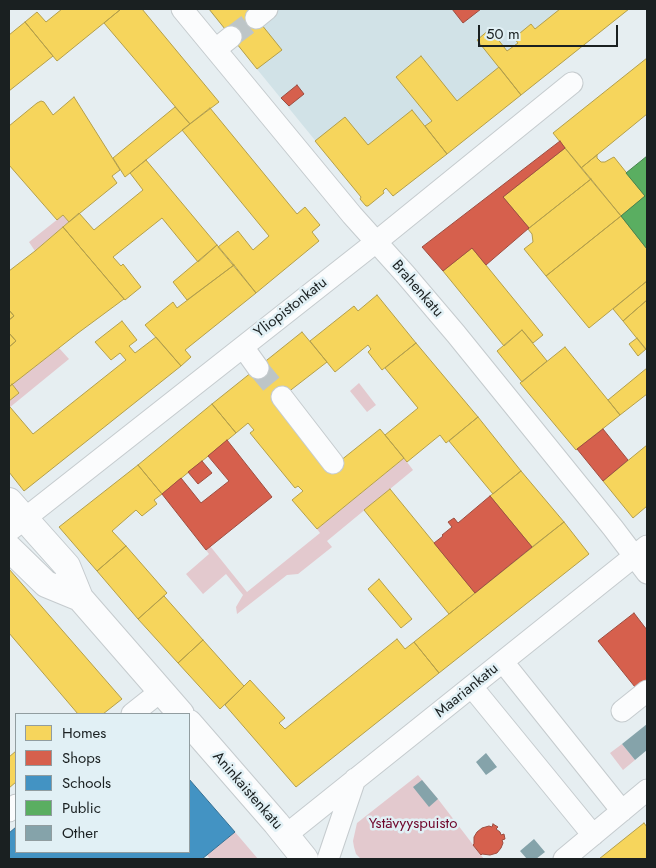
<!DOCTYPE html>
<meta charset="utf-8">
<style>
body{margin:0}
#map{position:relative;width:656px;height:868px;overflow:hidden;background:#e6eef1;font-family:Jost,sans-serif}
canvas{display:block}
.frame{position:absolute;inset:0;border:10px solid #1a2021;pointer-events:none}
.legend{position:absolute;left:15px;top:713px;width:175px;height:140px;box-sizing:border-box;background:#e1f0f5;border:1px solid #919da0;margin:0;padding:6px 9px;list-style:none;font-size:15px;color:#1a2021}
.legend li{display:flex;align-items:center;gap:10px;height:25px}
.legend b{width:25px;border:1px solid #919da0}
.scale{position:absolute;left:478px;top:25px;width:140px;height:22px;box-sizing:border-box;border:2px solid #1a2021;border-top:0;padding-left:6px;font-size:15px;line-height:18px;white-space:nowrap;color:#1a2021;-webkit-text-stroke:4px #e1f0f5;paint-order:stroke}
</style>
<div id="map">
<canvas width="656" height="868"></canvas>
<div class="frame"></div>
<ul class="legend">
<li><b style="height:14px;background:#f6d55c"></b>Homes</li>
<li><b style="height:14px;background:#d6604d"></b>Shops</li>
<li><b style="height:14px;background:#4393c3"></b>Schools</li>
<li><b style="height:14px;background:#5aae61"></b>Public</li>
<li><b style="height:14px;background:#85a3aa"></b>Other</li>
</ul>
<div class="scale">50 m</div>
</div>
<script>
const ctx = document.querySelector('canvas').getContext('2d');
ctx.lineJoin = 'round';
function fillPath(path, color) { ctx.fillStyle = color; ctx.fill(path, 'evenodd'); }
const toPath = rows => new Path2D(rows.map(r => 'M' + r).join(''));
function trace(path, color, width, dash) { ctx.strokeStyle = color; ctx.lineWidth = width; ctx.lineCap = dash ? 'butt' : 'round'; ctx.setLineDash(dash || []); ctx.stroke(path); }
function label(font, color, halo, rows, align = 'center') {
  ctx.font = font + ' Jost,sans-serif'; ctx.lineWidth = 5; ctx.setLineDash([]); ctx.textBaseline = 'middle'; ctx.strokeStyle = halo; ctx.fillStyle = color; for (const [text, x, y, turn = 0] of rows) {
    ctx.save(); ctx.translate(x, y); ctx.rotate((+turn || 0) * Math.PI / 180); ctx.textAlign = isNaN(turn) ? turn : align; if (halo) ctx.strokeText(text, 0, 0); ctx.fillText(text, 0, 0); ctx.restore();
  }
}
fillPath(toPath([
 [208,9,629,9,393,196,386,188,367,204]
]), '#d1e2e7');
fillPath(toPath([
 [63,215,69,222,35,251,29,242],
 [59,348,69,359,9,408,9,401,19,393,12,384],
 [359,383,376,405,367,412,350,391],
 [404,458,413,470,327,541,332,547,298,574,287,575,237,614,236,607,243,595,226,574,203,594,186,574,209,554,206,550,210,546,247,592,320,533,317,529],
 [622,744,635,760,623,770,610,753],
 [418,775,438,799,484,859,361,859,356,854,354,847,353,841,357,823],
 [235,832,258,859,210,859,207,855]
]), '#e3c9ce');
const homes = toPath([
 [62,9,121,9,57,61,25,22,37,12,46,22,62,9],
 [121,9,142,9,219,102,190,124,104,23,121,9],
 [209,9,249,9,282,50,257,69,209,9],
 [560,9,629,9,521,95,477,40,490,29,507,51,518,43,514,38,531,24,535,29,560,9],
 [25,22,53,56,9,91,9,35,25,22],
 [421,56,457,101,499,67,521,95,447,154,425,126,432,121,396,77,421,56],
 [647,58,647,114,581,168,553,133,647,58],
 [74,97,120,170,112,176,117,183,69,222,63,215,57,220,9,165,9,126,37,103,41,101,44,102,53,115,74,97],
 [175,107,190,124,125,177,113,158,175,107],
 [210,108,297,214,305,207,320,225,312,232,319,241,256,293,218,247,238,231,253,250,269,236,182,130,210,108],
 [412,110,447,154,393,196,386,188,383,191,384,193,368,206,366,206,360,199,361,197,315,141,345,117,368,145,412,110],
 [565,148,591,179,529,228,503,197,565,148],
 [597,155,597,158,601,162,605,162,612,158,614,157,645,196,621,216,581,168,597,155],
 [146,160,217,245,198,262,162,218,113,257,121,266,123,264,141,287,125,300,63,227,79,213,94,230,143,190,130,173,146,160],
 [591,179,621,216,546,276,524,249,533,242,532,234,528,229,591,179],
 [621,216,647,249,647,281,589,328,546,276,621,216],
 [63,227,124,299,78,333,9,387,9,347,16,341,9,333,9,320,14,316,9,310,9,271,35,251,63,227],
 [217,245,234,265,187,300,173,282,217,245],
 [472,248,543,335,533,343,522,330,504,346,443,271,472,248],
 [234,265,256,293,185,350,191,357,181,366,145,325,173,302,177,308,234,265],
 [647,281,647,300,623,321,613,309,647,281],
 [377,295,416,343,382,370,368,352,371,349,368,345,335,372,310,341,354,306,358,311,377,295],
 [647,300,647,351,623,321,647,300],
 [9,310,14,316,9,320,9,310],
 [122,321,137,340,129,346,135,353,156,337,181,366,24,491,9,472,9,408,10,407,33,434,126,360,120,353,111,360,95,342,122,321],
 [522,330,547,361,522,382,497,351,522,330],
 [302,332,327,362,274,403,335,465,380,429,404,458,317,529,292,500,303,491,298,486,295,488,250,433,254,430,248,423,236,433,212,404,302,332],
 [9,333,16,341,9,347,9,333],
 [637,338,646,349,638,356,629,344,637,338],
 [416,343,478,417,446,443,440,435,407,462,385,435,418,408,385,368,416,343],
 [565,347,620,415,576,450,520,383,565,347],
 [647,368,647,394,620,415,608,400,647,368],
 [12,384,19,393,9,401,9,387,12,384],
 [212,404,236,433,162,494,138,465,212,404],
 [478,417,521,471,493,494,449,441,478,417],
 [647,445,647,506,633,518,603,481,647,445],
 [138,465,162,494,154,500,157,504,142,516,136,510,112,531,126,546,97,571,59,527,138,465],
 [521,471,564,522,532,547,490,496,521,471],
 [390,489,475,593,449,614,364,510,390,489],
 [564,522,589,554,439,673,414,642,564,522],
 [126,546,167,593,138,619,97,571,126,546],
 [9,569,122,699,103,714,78,714,9,633,9,569],
 [379,579,412,619,401,628,368,589,379,579],
 [164,596,203,640,178,663,138,619,164,596],
 [397,639,405,649,414,642,439,673,296,787,225,705,250,680,285,718,279,723,285,729,397,639],
 [203,640,244,686,220,709,178,663,203,640],
 [16,751,16,782,9,788,9,757,16,751],
 [644,823,647,827,647,859,599,859,644,823]
]);
fillPath(homes, '#f6d55c');
trace(homes, '#b49f4a', 1);
const shops = toPath([
 [452,9,481,9,463,23,452,9],
 [297,85,304,94,289,106,281,98,297,85],
 [560,141,565,148,503,197,529,228,486,265,472,248,443,271,422,247,560,141],
 [603,429,628,460,603,481,577,449,603,429],
 [227,440,272,497,206,550,162,494,181,478,201,503,229,481,208,456,227,440],
 [202,461,212,473,198,484,188,472,202,461],
 [490,496,532,547,475,593,434,543,443,536,442,535,452,527,448,522,454,518,458,523,490,496],
 [634,613,647,630,647,685,639,692,598,641,634,613],
 [493,824,498,827,496,829,500,832,501,835,504,834,505,839,502,840,503,843,501,848,497,853,490,855,482,854,481,855,473,845,474,844,474,837,477,832,482,828,489,826,492,827,493,824]
]);
fillPath(shops, '#d6604d');
trace(shops, '#9e4d40', 1);
const schools = toPath([
 [189,779,235,832,202,859,9,859,9,833,16,827,16,852,189,852,189,779]
]);
fillPath(schools, '#4393c3');
trace(schools, '#377092', 1);
const public = toPath([
 [647,156,647,249,621,216,645,196,626,173,647,156]
]);
fillPath(public, '#5aae61');
trace(public, '#47834e', 1);
fillPath(toPath([
 [647,724,647,750,635,760,622,744],
 [486,753,497,767,486,775,476,762],
 [422,780,438,799,429,807,413,787],
 [534,839,545,852,536,859,527,859,520,851]
]), '#85a3aa');
trace(toPath([
 [231,37,256,18],
 [258,368,282,397]
]), '#bdc5c7', 21, [21, 11]);
const minor = toPath([
 [182,9,352,215,405,274,456,334,613,528,647,573],
 [256,18,267,9],
 [216,49,231,37],
 [243,347,258,368],
 [282,397,333,463],
 [9,531,376,242,572,83],
 [503,662,622,811],
 [472,687,593,835],
 [622,711,647,691],
 [132,714,161,691],
 [9,811,16,805],
 [286,835,647,546],
 [328,859,355,779],
 [564,859,647,790]
]);
const major = toPath([
 [9,501,67,566,80,598,181,714],
 [9,548,46,584,80,598],
 [189,723,276,823,305,859]
]);
trace(minor, '#c5cbce', 23);
trace(major, '#c5cbce', 28);
trace(minor, '#fbfcfd', 21);
trace(major, '#fbfcfd', 26);
label('15px', '#1a2021', '#e1f0f5', [
 ["Brahenkatu",417,289,49],
 ["Yliopistonkatu",291,308,-38],
 ["Maariankatu",467,691,-39],
 ["Aninkaistenkatu",247,791,49]
]);
label('15px', '#6f062b', '#e1f0f5', [
 ["Ystävyyspuisto",413,824]
]);
</script>
